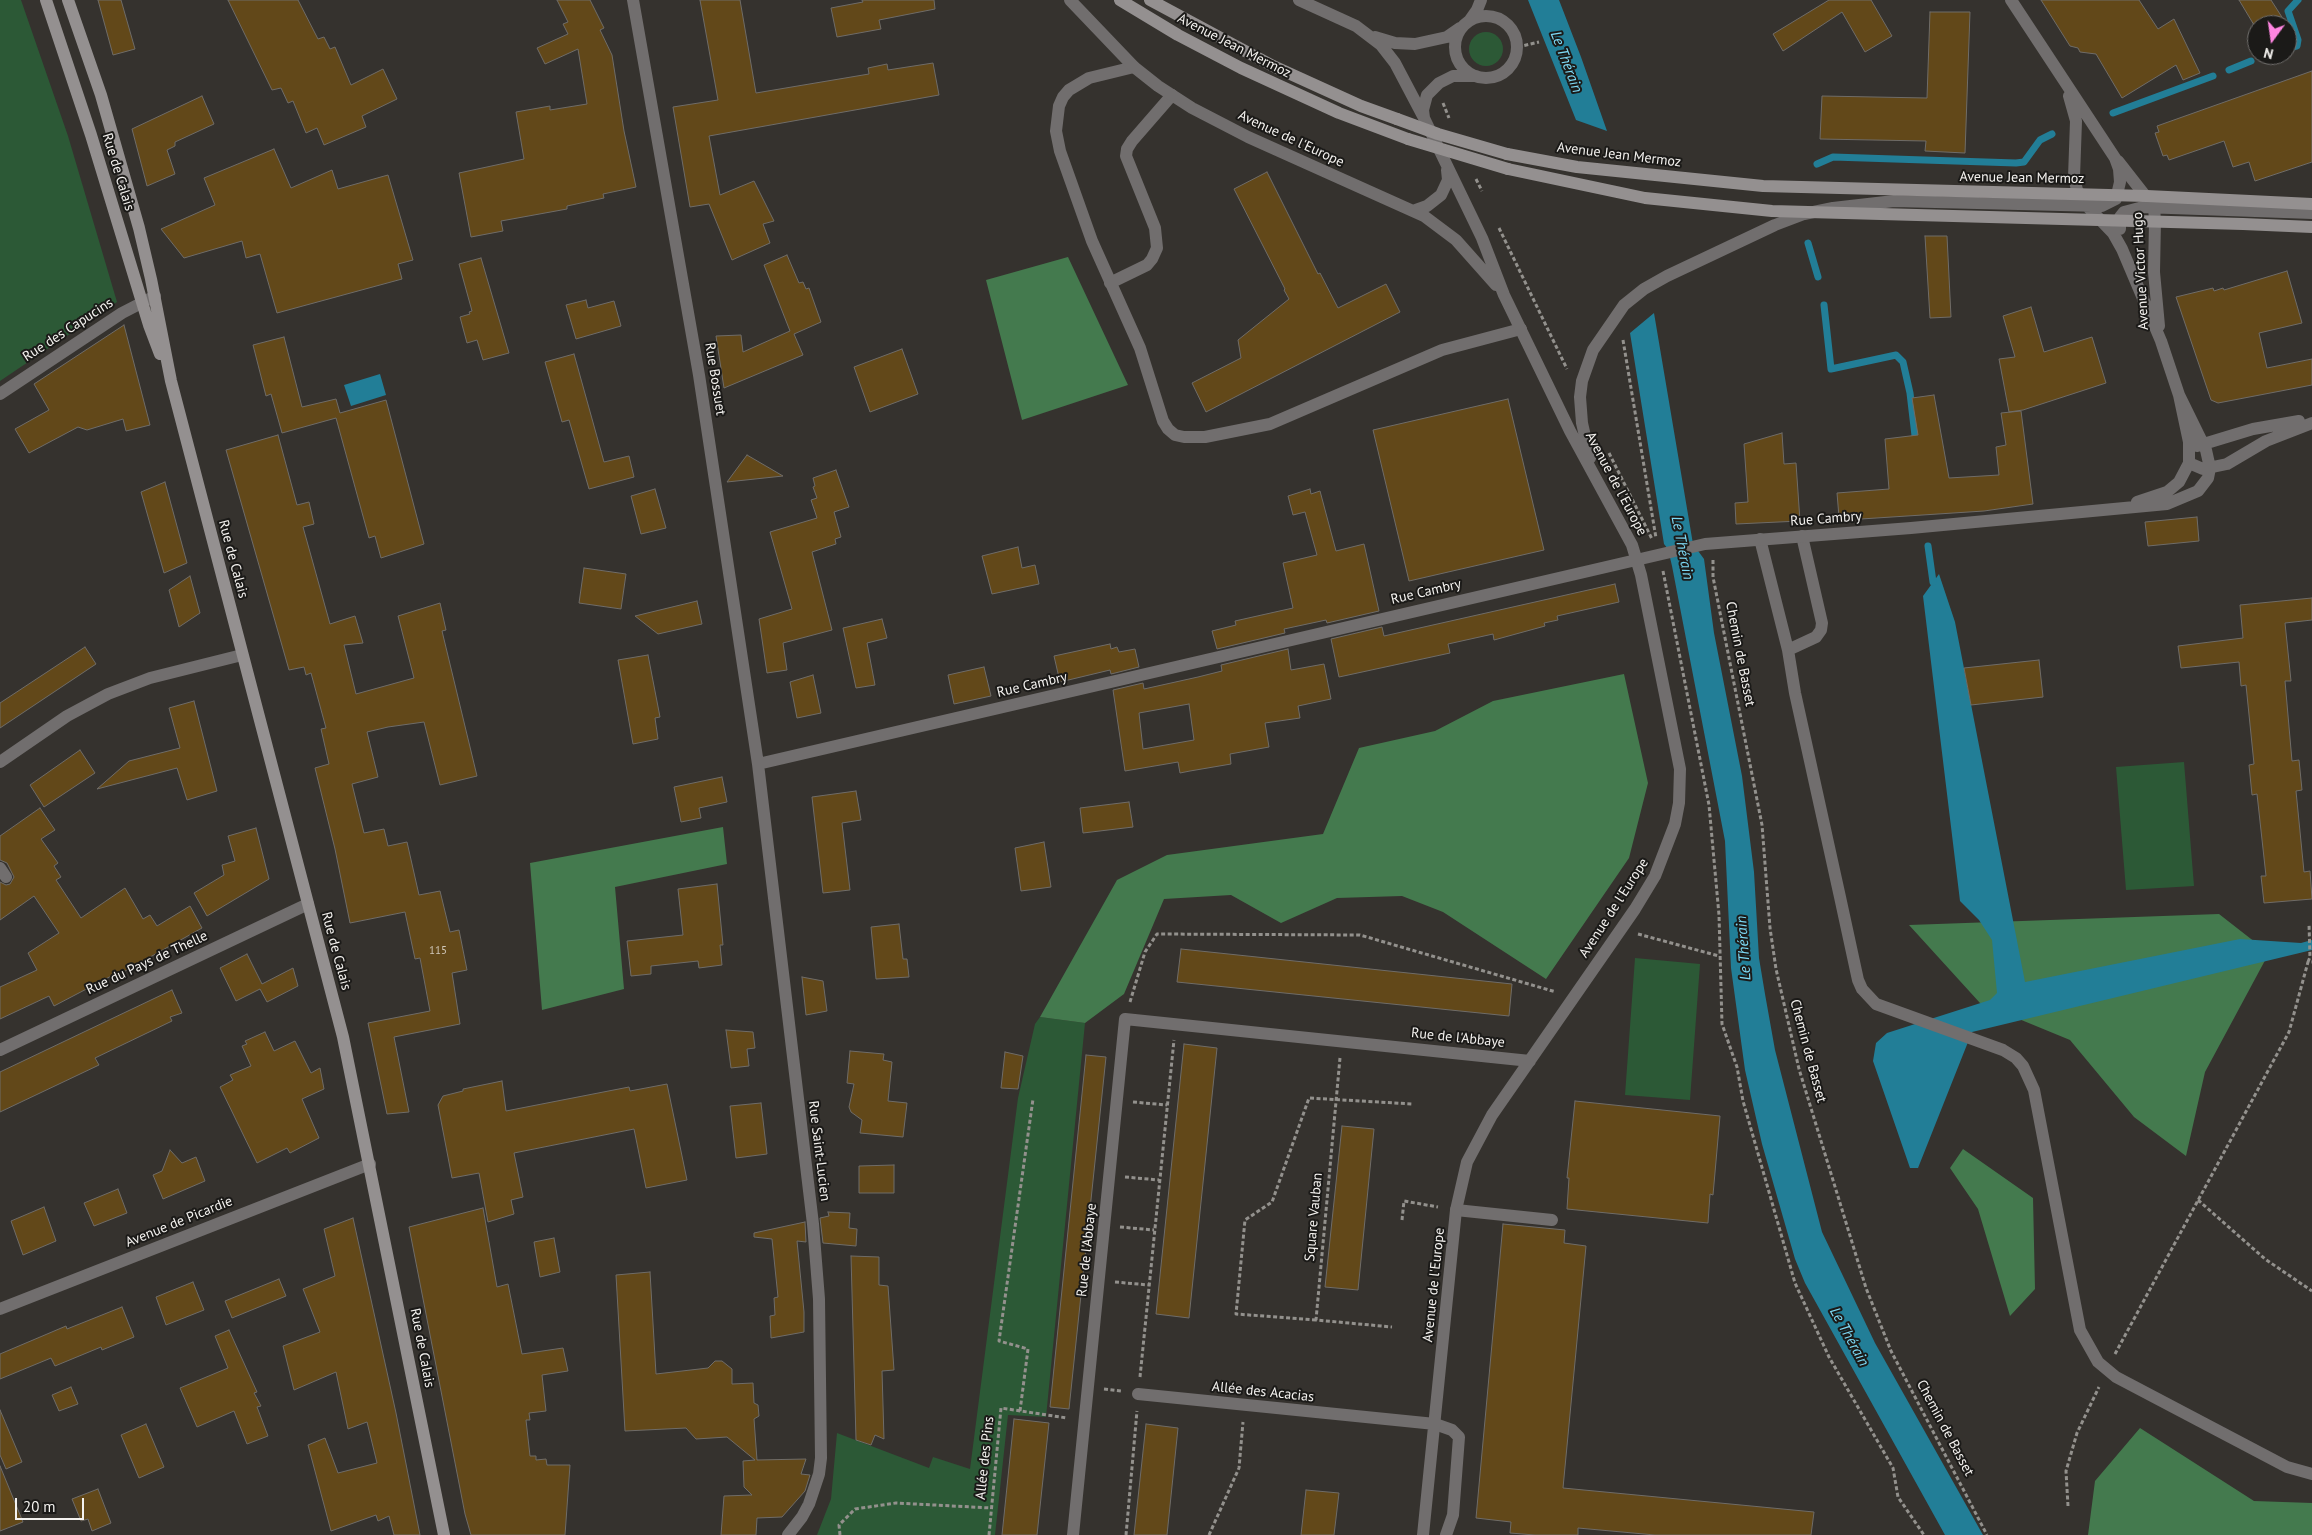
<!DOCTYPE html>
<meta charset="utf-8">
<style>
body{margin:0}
#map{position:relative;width:2312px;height:1535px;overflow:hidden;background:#35322e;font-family:"PT Sans",sans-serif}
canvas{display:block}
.north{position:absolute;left:2247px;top:15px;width:50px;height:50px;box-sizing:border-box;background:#1b1a18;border:1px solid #72706e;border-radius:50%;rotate:194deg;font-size:14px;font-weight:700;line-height:20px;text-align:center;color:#f4f2ef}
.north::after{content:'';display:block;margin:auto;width:18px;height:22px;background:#fe85e0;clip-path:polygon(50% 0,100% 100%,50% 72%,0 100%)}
.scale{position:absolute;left:15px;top:1498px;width:69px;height:22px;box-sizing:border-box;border:2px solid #f4f2ef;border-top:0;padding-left:6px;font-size:15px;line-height:18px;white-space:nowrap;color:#f4f2ef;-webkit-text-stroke:4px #1b1a18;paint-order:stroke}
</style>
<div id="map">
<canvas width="2312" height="1535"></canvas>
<div class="north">N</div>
<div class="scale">20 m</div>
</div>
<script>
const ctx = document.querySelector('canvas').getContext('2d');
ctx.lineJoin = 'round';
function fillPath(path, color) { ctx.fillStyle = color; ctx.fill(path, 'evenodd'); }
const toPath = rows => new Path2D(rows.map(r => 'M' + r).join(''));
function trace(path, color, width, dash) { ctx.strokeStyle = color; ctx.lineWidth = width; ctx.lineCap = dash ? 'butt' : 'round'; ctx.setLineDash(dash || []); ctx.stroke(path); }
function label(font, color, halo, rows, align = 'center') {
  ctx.font = font + ' "PT Sans",sans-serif'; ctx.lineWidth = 4; ctx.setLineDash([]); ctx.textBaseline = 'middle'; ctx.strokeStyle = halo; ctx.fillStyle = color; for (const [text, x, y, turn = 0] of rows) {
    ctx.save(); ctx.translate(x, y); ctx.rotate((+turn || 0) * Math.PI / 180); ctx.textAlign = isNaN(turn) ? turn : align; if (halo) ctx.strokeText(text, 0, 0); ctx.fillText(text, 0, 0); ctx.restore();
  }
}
fillPath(toPath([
 [0,0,21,0,68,136,117,302,0,381],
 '1469 49a17 17 0 1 1 34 0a17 17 0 1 1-34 0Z',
 [2184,762,2194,886,2126,890,2116,767],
 [1635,958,1700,964,1690,1100,1625,1095],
 [1040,1017,1085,1023,1046,1417,1008,1415,995,1535,817,1535,831,1499,837,1433,929,1468,933,1457,970,1469,1018,1098,1035,1024]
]), '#2c5936');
fillPath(toPath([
 [1068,257,1128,385,1022,420,986,280],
 [1624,674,1648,783,1629,858,1546,979,1443,912,1402,896,1337,898,1281,923,1231,895,1164,899,1124,994,1085,1023,1040,1017,1117,880,1167,855,1323,834,1359,748,1435,731,1493,701],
 [723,827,727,864,615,887,624,989,542,1010,530,863],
 [2219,914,2269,953,2205,1072,2186,1156,2134,1117,2070,1040,1980,1003,1909,925],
 [1963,1149,2033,1198,2035,1289,2010,1316,1978,1209,1950,1168],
 [2140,1428,2254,1501,2312,1503,2312,1535,2088,1535,2095,1481]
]), '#447a4e');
fillPath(toPath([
 [1528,0,1559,0,1581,57,1607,131,1576,120],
 [1654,313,1693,544,1704,559,1714,633,1742,776,1754,872,1759,958,1765,994,1775,1050,1822,1232,1875,1343,1983,1535,1945,1535,1805,1283,1795,1259,1762,1144,1745,1070,1731,968,1725,841,1672,566,1668,549,1664,544,1630,333],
 [380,374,386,395,351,406,344,385],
 [1939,574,1955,622,2025,982,2240,939,2301,943,2312,940,2312,950,1972,1032,1918,1168,1910,1168,1873,1061,1876,1043,1887,1033,1990,1000,1997,993,1992,940,1979,920,1960,901,1923,596]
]), '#227e97');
trace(toPath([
 [2287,49,2297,46,2298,40,2288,11,2298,0],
 [2229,70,2251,61],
 [2113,113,2213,76],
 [1817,164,1833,157,2016,163,2024,162,2040,140,2052,134],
 [1808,243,1818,277],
 [1824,305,1831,369,1896,355,1903,362,1910,393,1916,444],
 [1928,546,1933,582]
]), '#227e97', 7);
const building = toPath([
 [98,0,121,0,135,49,113,55,98,0],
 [228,0,298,0,318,39,324,37,330,49,335,47,351,85,383,69,397,99,362,116,366,127,324,145,317,128,306,133,293,101,288,103,281,88,272,90,228,0],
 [557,0,590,0,604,28,600,30,612,55,624,131,636,187,603,194,604,198,567,206,567,209,501,221,503,231,471,237,459,173,524,159,516,112,550,106,550,110,587,104,578,49,545,64,537,48,568,34,563,24,568,22,557,0],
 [700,0,740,0,756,93,869,74,868,68,887,64,888,70,933,63,939,95,709,136,720,195,754,181,774,221,763,224,770,243,732,260,709,204,690,207,673,107,718,100,700,0],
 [862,0,934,0,935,9,879,20,881,29,837,37,831,8,863,2,862,0],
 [1829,0,1871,0,1892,36,1865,52,1842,12,1783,51,1773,34,1829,0],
 [2041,0,2139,0,2158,29,2174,19,2200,73,2183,80,2176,65,2122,98,2096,54,2080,52,2078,48,2070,46,2041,0],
 [2239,0,2271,0,2287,25,2254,25,2239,0],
 [1930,12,1970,12,1965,153,1925,151,1926,141,1820,139,1822,96,1927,98,1930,12],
 [2312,71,2312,162,2255,181,2249,162,2233,167,2224,141,2169,160,2167,155,2163,156,2155,133,2159,132,2157,126,2312,71],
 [202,96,214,124,175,142,175,146,167,150,175,174,147,186,132,129,202,96],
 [274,149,291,188,332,170,338,189,388,175,413,260,398,264,402,279,277,313,260,254,246,258,242,241,184,258,161,229,215,205,204,178,274,149],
 [1267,172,1318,274,1320,273,1338,308,1386,284,1400,312,1206,412,1192,383,1241,358,1238,340,1289,299,1284,290,1285,289,1234,189,1267,172],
 [1925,236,1947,236,1951,317,1930,318,1925,236],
 [787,255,799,283,803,282,806,289,809,288,821,322,794,334,803,355,724,388,716,336,741,335,743,352,790,331,764,265,787,255],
 [481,258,509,353,483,360,477,340,467,343,460,317,470,314,469,312,472,311,459,264,481,258],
 [2287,271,2302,323,2259,333,2267,368,2312,359,2312,385,2218,403,2211,400,2176,297,2213,288,2214,291,2223,288,2224,290,2287,271],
 [586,300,588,308,614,301,621,326,576,339,566,305,586,300],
 [2031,307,2044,352,2092,337,2106,383,2023,410,2009,412,1999,359,2015,357,2003,316,2031,307],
 [124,325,150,425,126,431,123,419,87,430,78,427,29,453,15,429,49,410,34,384,124,325],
 [284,337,302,407,336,399,340,413,386,400,424,544,381,558,375,536,369,538,336,418,282,433,271,394,266,396,253,345,284,337],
 [902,349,918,394,870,412,854,367,902,349],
 [574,354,604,462,629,456,634,477,589,489,569,420,562,422,545,362,574,354],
 [1934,395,1949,478,1999,475,1996,447,2006,445,2001,413,2021,411,2033,504,1984,511,1861,519,1861,516,1839,517,1837,493,1889,489,1885,439,1918,435,1912,398,1934,395],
 [1508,399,1544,550,1409,581,1373,430,1508,399],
 [1782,433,1784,464,1796,463,1800,521,1736,524,1735,503,1748,502,1744,444,1782,433],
 [278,435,297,505,309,502,314,524,303,527,330,624,355,616,363,643,344,645,356,694,414,678,398,616,440,603,446,630,442,631,477,776,440,785,424,722,388,727,367,732,378,777,352,784,364,833,384,829,388,846,407,842,419,895,440,891,450,932,459,930,467,970,452,973,460,1024,394,1037,409,1112,387,1114,368,1023,430,1011,420,958,415,959,405,912,350,923,335,849,315,768,329,764,321,729,326,728,311,673,306,675,304,667,289,670,226,450,278,435],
 [747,455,783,476,727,482,747,455],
 [836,470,849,507,834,512,841,537,835,539,836,544,812,552,832,630,783,643,787,670,767,673,759,619,792,609,770,532,817,518,811,500,817,498,813,487,815,486,813,478,836,470],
 [165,482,187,563,164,573,141,492,165,482],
 [655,489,666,528,641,534,631,496,655,489],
 [1310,489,1311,494,1320,491,1336,551,1364,544,1379,611,1327,623,1326,620,1284,629,1285,633,1217,649,1212,631,1236,625,1235,621,1293,608,1283,563,1317,555,1305,512,1293,515,1288,496,1310,489],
 [2197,517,2199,541,2148,546,2145,522,2197,517],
 [1018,547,1022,568,1035,565,1039,584,992,594,982,556,1018,547],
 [584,568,626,574,621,609,579,603,584,568],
 [190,576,200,613,179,627,169,590,190,576],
 [1615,584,1619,602,1557,616,1558,620,1544,623,1545,626,1494,640,1493,634,1448,644,1450,653,1339,677,1331,639,1382,627,1384,636,1615,584],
 [2312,598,2312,620,2285,623,2291,681,2285,681,2292,761,2299,760,2302,790,2296,791,2304,872,2310,871,2312,899,2264,903,2261,876,2266,876,2257,794,2252,795,2249,765,2254,764,2246,685,2241,686,2239,662,2181,668,2178,646,2243,638,2240,605,2312,598],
 [697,601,702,624,658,634,635,616,697,601],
 [882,619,887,638,867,643,875,685,856,688,843,628,882,619],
 [1110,644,1111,649,1117,647,1119,652,1135,649,1139,667,1111,674,1110,670,1060,682,1054,656,1110,644],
 [85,647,96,664,0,728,0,703,85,647],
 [1288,649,1291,670,1324,664,1331,699,1298,706,1300,718,1265,723,1269,747,1230,754,1231,764,1190,771,1180,773,1178,762,1125,771,1113,690,1143,683,1144,689,1198,677,1222,671,1221,665,1288,649],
 [1189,704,1194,740,1143,749,1139,713,1189,704],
 [648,655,660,717,655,718,658,739,633,744,618,660,648,655],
 [2039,660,2043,697,1971,705,1964,668,2039,660],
 [984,667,991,696,954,704,948,675,984,667],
 [813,675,821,713,797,718,790,682,813,675],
 [194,701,217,791,187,800,177,768,97,789,129,761,180,748,169,708,194,701],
 [80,750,95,773,44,807,30,785,80,750],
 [722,777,727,802,699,808,701,818,681,822,674,787,722,777],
 [856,791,861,820,842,823,850,890,823,893,812,797,856,791],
 [1129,802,1133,827,1083,833,1080,808,1129,802],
 [40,808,55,830,41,839,58,863,54,866,61,877,56,880,81,918,125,888,143,919,150,915,157,926,190,906,202,928,118,975,117,973,54,1006,49,996,0,1019,0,987,37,970,28,953,59,933,34,896,0,920,0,882,6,885,10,884,14,877,7,863,0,860,0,836,40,808],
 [256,828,269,879,207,916,194,893,224,875,222,865,235,861,228,836,256,828],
 [1044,842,1051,887,1021,891,1015,848,1044,842],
 [717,884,723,945,720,945,722,965,699,968,698,961,651,966,651,974,631,976,627,941,683,935,678,889,717,884],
 [899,924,903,959,907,959,909,977,876,979,871,927,899,924],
 [1181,949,1512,984,1509,1016,1177,982,1181,949],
 [247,954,262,984,293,968,298,986,267,1002,260,989,236,1001,220,968,247,954],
 [802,977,823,981,827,1011,806,1015,802,977],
 [172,990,182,1013,170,1017,172,1021,95,1058,99,1065,0,1112,0,1072,172,990],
 [726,1030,753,1032,755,1048,747,1049,749,1066,731,1068,726,1030],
 [265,1032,274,1051,295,1041,311,1073,320,1068,324,1089,302,1099,319,1138,290,1153,287,1148,257,1163,220,1087,233,1080,230,1075,251,1066,242,1046,247,1044,245,1041,265,1032],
 [1184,1044,1217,1048,1189,1318,1156,1314,1184,1044],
 [850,1051,884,1054,883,1060,892,1062,888,1101,907,1103,903,1137,860,1133,862,1120,851,1112,849,1107,854,1084,847,1083,850,1051],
 [1005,1052,1023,1056,1018,1089,1001,1088,1005,1052],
 [1086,1055,1106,1057,1069,1409,1050,1407,1086,1055],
 [502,1081,506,1111,629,1087,630,1091,667,1084,687,1180,646,1188,634,1129,514,1153,523,1197,511,1200,514,1214,488,1222,479,1173,452,1178,438,1105,443,1096,463,1091,463,1089,502,1081],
 [1575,1101,1720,1116,1713,1195,1710,1194,1708,1223,1567,1209,1569,1178,1567,1178,1575,1101],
 [761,1103,767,1154,736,1158,730,1106,761,1103],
 [1342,1126,1374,1129,1358,1290,1325,1287,1342,1126],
 [170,1150,182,1163,196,1157,205,1181,163,1199,153,1175,162,1171,170,1150],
 [894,1165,894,1193,859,1193,859,1166,894,1165],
 [118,1189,127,1213,94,1226,84,1203,118,1189],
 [44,1207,56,1241,23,1255,11,1221,44,1207],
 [483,1208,497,1287,508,1284,522,1354,563,1348,568,1371,542,1375,546,1411,529,1413,530,1420,526,1420,530,1456,536,1456,536,1460,546,1459,547,1465,570,1465,565,1535,471,1535,465,1514,409,1227,483,1208],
 [828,1212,850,1213,849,1228,857,1229,856,1246,823,1243,820,1218,829,1216,828,1212],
 [353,1218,396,1413,420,1535,394,1535,389,1516,378,1521,376,1515,331,1531,308,1445,325,1438,338,1473,377,1463,367,1422,348,1429,336,1372,294,1390,283,1346,320,1332,303,1289,335,1276,324,1229,353,1218],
 [805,1222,806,1242,797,1241,804,1312,804,1332,771,1338,770,1316,775,1315,774,1298,778,1297,772,1239,754,1237,754,1233,805,1222],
 [1503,1224,1565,1230,1564,1243,1586,1246,1563,1488,1814,1512,1811,1535,1655,1535,1578,1528,1578,1535,1535,1535,1510,1533,1511,1522,1476,1518,1503,1224],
 [554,1238,560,1272,540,1277,534,1242,554,1238],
 [851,1256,879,1257,879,1285,888,1286,894,1370,882,1371,884,1439,875,1435,871,1445,856,1440,851,1256],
 [650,1272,656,1374,708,1368,715,1361,722,1361,732,1369,732,1384,753,1383,754,1403,758,1405,759,1416,754,1419,757,1460,806,1459,801,1474,810,1475,805,1491,782,1517,757,1518,756,1535,721,1535,724,1496,752,1495,744,1487,743,1461,755,1460,727,1437,696,1439,686,1428,625,1431,616,1275,650,1272],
 [279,1279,286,1296,232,1318,225,1301,279,1279],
 [193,1282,204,1310,166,1325,156,1297,193,1282],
 [122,1307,134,1337,102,1350,101,1347,55,1366,51,1358,0,1379,0,1354,66,1326,67,1329,122,1307],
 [229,1330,257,1392,254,1393,261,1406,257,1407,268,1436,247,1444,234,1411,197,1427,180,1388,228,1368,215,1336,229,1330],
 [71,1387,78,1404,59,1411,52,1395,71,1387],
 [0,1410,22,1462,6,1469,0,1455,0,1410],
 [1014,1419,1049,1423,1037,1535,1002,1535,1014,1419],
 [146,1424,164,1467,139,1478,121,1435,146,1424],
 [1146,1424,1178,1428,1167,1535,1134,1535,1146,1424],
 [0,1466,23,1522,0,1531,0,1466],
 [98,1489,111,1523,92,1531,88,1519,81,1521,72,1499,98,1489],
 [1306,1490,1339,1493,1334,1535,1301,1535,1306,1490]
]);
fillPath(building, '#624819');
trace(building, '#6f6c68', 1);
trace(toPath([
 [1518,47,1539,42],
 [1443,103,1449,118],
 [1476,179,1482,191],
 [1499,228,1567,369],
 [1623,340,1656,538],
 [1609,453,1652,539],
 [1713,560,1713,577,1762,825,1770,928,1776,969,1799,1069,1866,1288,1891,1351,1987,1535],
 [1663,571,1709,805,1719,915,1722,1024,1737,1067,1743,1101,1795,1283,1829,1357,1893,1468,1898,1497,1924,1535],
 [1638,934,1719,956],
 [2308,962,2310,957,2309,924],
 [1130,1002,1145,952,1157,934,1360,935,1556,992],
 [1340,1058,1316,1320,1392,1327],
 [1133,1102,1167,1105],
 [1125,1177,1159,1180],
 [2198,1200,2265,1259,2312,1291],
 [1402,1220,1404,1201,1438,1207],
 [1120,1227,1154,1230],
 [1115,1282,1149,1285],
 [1316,1320,1236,1314,1245,1220,1272,1202,1309,1098,1413,1104],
 [2115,1354,2289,1032,2308,962,2312,962],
 [1140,1377,1174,1040],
 [1104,1389,1121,1391],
 [1020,1411,1028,1349,999,1341,1033,1099],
 [2068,1506,2066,1471,2077,1433,2099,1387],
 [840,1535,839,1525,855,1509,896,1503,991,1508],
 [989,1535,1001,1408,1067,1418],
 [1126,1535,1137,1411],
 [1209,1535,1239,1468,1243,1422]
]), '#93918d', 3, [4, 2.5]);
trace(toPath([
 [1134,67,1089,78,1069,90,1063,97,1059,106,1056,131,1060,151,1092,241,1140,348,1163,421,1168,429,1175,435,1184,437,1205,437,1270,424,1442,350,1521,329],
 [1110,283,1147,265,1152,259,1157,248,1155,228,1126,156,1127,149,1132,141,1172,95],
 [1760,539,1788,650,1795,693,1840,897,1858,980,1862,989,1876,1004,2003,1050,2016,1058,2023,1066,2034,1090,2080,1330,2098,1362,2116,1377,2287,1467,2312,1474],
 [1788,650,1816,637,1821,630,1822,623,1802,536],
 [0,868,6,877],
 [1456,1210,1552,1220],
 [1435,1424,1452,1430,1459,1437,1453,1515,1446,1535]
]), '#716e6e', 12);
trace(toPath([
 [633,0,699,375,758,764,813,1224,819,1299,821,1458,819,1474,809,1504,802,1517,788,1535],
 [1070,0,1134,67,1158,86,1192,108,1248,137,1424,216,1456,240,1496,285],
 [1299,0,1356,26,1381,45,1395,63,1424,118,1482,238,1504,295,1570,431,1632,545,1641,575,1680,769,1679,803,1675,824,1655,876,1635,909,1492,1115,1467,1162,1456,1210,1423,1535],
 '1455 47a31 31 0 1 1 62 0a31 31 0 1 1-62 0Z',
 [1470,20,1477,10,1481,0],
 [1375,37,1395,43,1415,44,1447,37,1460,28],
 [2069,96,2076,121,2074,177,2077,190,2087,206,2113,233,2122,249,2161,341,2179,395,2189,442,2189,463,2179,482,2167,492,2137,502],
 [1424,118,1423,110,1427,95,1439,83,1453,76,1476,76],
 [2118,161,2154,207,2155,221,2154,272,2159,326],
 [1413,211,1427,206,1441,195,1448,180,1447,170],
 [2120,229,2120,217,2124,212,2143,207,2312,213],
 [0,394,122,313,155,296],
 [2197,446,2253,429,2299,421],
 [1590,458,1582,423,1580,397,1582,381,1593,350,1624,305,1644,289,1667,276,1775,225,1804,214,1833,208,1894,201,2102,206,2116,199,2120,182,2119,169,2115,158,2011,0],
 [2189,463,2203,469,2227,464,2266,441,2312,423],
 [0,762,67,716,108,694,150,678,242,655],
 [758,764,1705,544,1911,528,2167,504,2198,491,2208,478,2210,468,2206,450,2179,395],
 [0,1050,308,904],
 [0,1309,370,1164],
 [1138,1394,1435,1424],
 [1073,1535,1125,1019,1530,1061]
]), '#716e6e', 12);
trace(toPath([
 [46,0,91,135,149,325,160,354],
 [68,0,101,95,139,228,151,279,171,381,343,1037,444,1535],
 [1120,0,1178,35,1241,68,1339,113,1408,139],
 [1150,0,1273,66,1361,106,1397,119],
 [1507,154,1577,167,1763,186,2147,196,2312,204],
 [1508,169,1645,198,1772,211,2243,224,2312,227]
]), '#949090', 12);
trace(toPath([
 [1397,119,1438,134,1507,154],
 [1408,139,1508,169]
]), '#949090', 12);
label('11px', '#d0c8ba', null, [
 ["115",438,951]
]);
label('14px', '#f4f2ef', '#1b1a18', [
 ["Avenue Jean Mermoz",1234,46,27],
 ["Avenue de l'Europe",1291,139,25],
 ["Avenue Jean Mermoz",1619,155,7],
 ["Rue de Calais",118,172,73],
 ["Avenue Jean Mermoz",2022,178,1],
 ["Avenue Victor Hugo",2141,271,-93],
 ["Rue des Capucins",68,330,-33],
 ["Rue Bossuet",715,379,81],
 ["Avenue de l'Europe",1616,484,62],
 ["Rue Cambry",1826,519,-4],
 ["Rue de Calais",233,559,75],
 ["Rue Cambry",1426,592,-13],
 ["Chemin de Basset",1740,654,79],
 ["Rue Cambry",1032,685,-13],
 ["Avenue de l'Europe",1614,908,-57],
 ["Rue de Calais",336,951,75],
 ["Rue du Pays de Thelle",147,963,-25],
 ["Rue de l'Abbaye",1458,1038,6],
 ["Chemin de Basset",1808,1051,75],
 ["Rue Saint-Lucien",819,1151,83],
 ["Square Vauban",1314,1217,-85],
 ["Avenue de Picardie",179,1222,-22],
 ["Rue de l'Abbaye",1087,1250,-84],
 ["Avenue de l'Europe",1434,1285,-84],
 ["Rue de Calais",422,1348,79],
 ["Allée des Acacias",1263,1392,6],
 ["Chemin de Basset",1945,1428,62],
 ["Allée des Pins",985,1458,-84]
]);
label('italic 15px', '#7edaf6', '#1b1a18', [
 ["Le Thérain",1566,62,69],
 ["Le Thérain",1682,548,79],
 ["Le Thérain",1744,948,-94],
 ["Le Thérain",1849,1337,61]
]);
</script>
